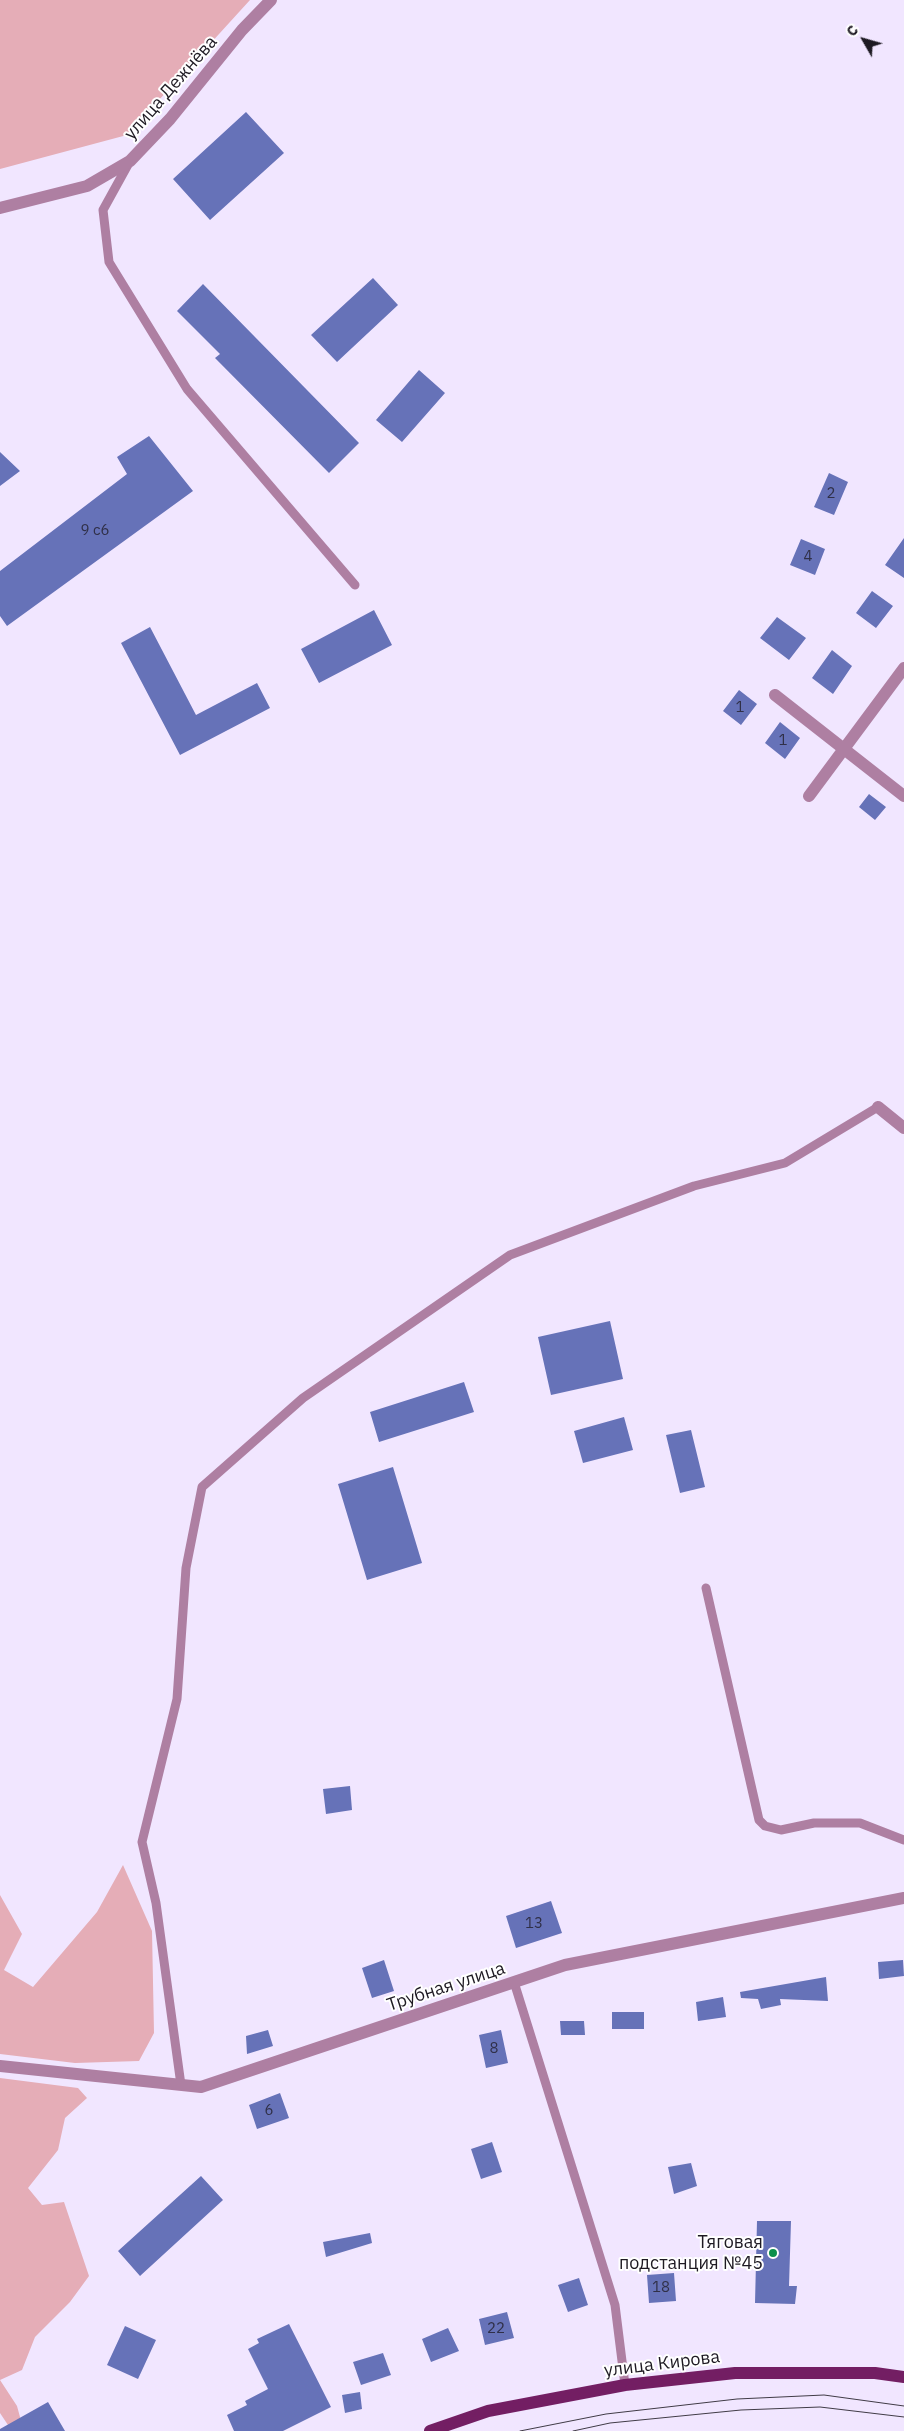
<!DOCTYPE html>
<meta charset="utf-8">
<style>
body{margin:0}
#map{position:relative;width:904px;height:2431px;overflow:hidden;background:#f1e6ff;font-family:"IBM Plex Sans",sans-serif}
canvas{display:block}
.north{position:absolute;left:839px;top:15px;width:50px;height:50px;-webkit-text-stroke:4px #fff;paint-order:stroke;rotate:308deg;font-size:14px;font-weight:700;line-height:20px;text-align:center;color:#1e1a23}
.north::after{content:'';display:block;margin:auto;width:18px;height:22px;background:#1e1a23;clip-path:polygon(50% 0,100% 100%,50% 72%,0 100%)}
</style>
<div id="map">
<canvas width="904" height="2431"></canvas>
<div class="north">С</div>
</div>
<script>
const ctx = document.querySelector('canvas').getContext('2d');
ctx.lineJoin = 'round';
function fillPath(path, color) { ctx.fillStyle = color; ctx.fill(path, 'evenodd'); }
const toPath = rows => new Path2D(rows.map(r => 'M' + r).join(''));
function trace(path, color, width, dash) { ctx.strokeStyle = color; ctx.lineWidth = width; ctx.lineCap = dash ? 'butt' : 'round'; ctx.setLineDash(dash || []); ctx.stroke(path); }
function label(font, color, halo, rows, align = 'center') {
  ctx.font = font + ' "IBM Plex Sans",sans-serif'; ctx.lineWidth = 4; ctx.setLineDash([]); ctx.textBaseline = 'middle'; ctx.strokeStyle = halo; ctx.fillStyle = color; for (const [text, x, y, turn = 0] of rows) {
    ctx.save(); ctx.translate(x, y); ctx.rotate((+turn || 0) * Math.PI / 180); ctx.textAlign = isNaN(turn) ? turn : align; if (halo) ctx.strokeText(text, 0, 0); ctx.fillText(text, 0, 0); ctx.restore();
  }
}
fillPath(toPath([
 [0,0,250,0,127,135,0,169],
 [123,1865,152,1931,154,2033,139,2061,75,2063,0,2054,0,1895,22,1934,4,1970,33,1987,97,1912],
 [0,2078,78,2088,87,2098,65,2118,58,2150,28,2188,42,2205,64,2202,89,2276,70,2302,35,2337,22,2370,0,2380,17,2406,23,2428,12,2431,0,2413]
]), '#e5adb7');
fillPath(toPath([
 [246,112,284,153,210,220,173,179],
 [373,278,398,305,337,362,311,335],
 [203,284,359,443,329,473,215,358,220,354,177,311],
 [419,370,445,393,402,442,376,420],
 [149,436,193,491,7,626,0,616,0,571,127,474,117,457],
 [0,452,20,471,0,486],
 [829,473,848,482,834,515,814,507],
 [904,538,904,578,885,565],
 [801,539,825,549,815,575,790,565],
 [872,591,893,606,876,628,856,613],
 [374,610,392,645,319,683,301,649],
 [777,617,806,638,789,660,760,638],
 [150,627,196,715,257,683,270,708,180,755,121,643],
 [832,650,852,666,833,694,812,678],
 [739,690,757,704,741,725,723,711],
 [780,722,800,738,785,759,765,743],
 [869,794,886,807,875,820,859,807],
 [610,1321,623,1379,551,1395,538,1337],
 [464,1382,474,1412,379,1442,370,1412],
 [624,1417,633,1450,583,1463,574,1431],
 [691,1430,705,1487,680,1493,666,1435],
 [393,1467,422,1563,367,1580,338,1484],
 [350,1786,352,1810,326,1814,323,1789],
 [551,1901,562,1933,516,1948,506,1916],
 [384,1960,394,1991,372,1998,362,1968],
 [903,1960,904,1976,879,1979,878,1962],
 [826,1977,828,2001,780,1999,781,2005,761,2009,758,1999,741,1998,740,1992],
 [723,1997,726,2017,698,2021,696,2002],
 [612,2012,644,2012,644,2029,612,2029],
 [560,2021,584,2021,585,2035,561,2035],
 [268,2030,273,2046,247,2054,246,2036],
 [501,2030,508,2063,486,2068,479,2035],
 [280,2093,289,2118,257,2129,249,2105],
 [492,2142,502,2172,481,2179,471,2149],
 [691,2163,697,2186,674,2194,668,2167],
 [201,2176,223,2200,140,2276,118,2251],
 [757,2221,791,2221,789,2286,797,2286,795,2304,755,2303],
 [370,2233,372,2243,326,2257,323,2242],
 [674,2273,676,2301,649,2303,647,2275],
 [579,2278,588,2305,568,2312,558,2285],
 [507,2312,514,2338,485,2345,479,2319],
 [289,2324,331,2407,283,2431,234,2431,227,2415,247,2405,245,2401,268,2389,248,2349,259,2343,257,2339],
 [125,2326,156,2340,138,2379,107,2365],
 [448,2328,459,2351,431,2362,422,2339],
 [383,2353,391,2375,361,2385,353,2362],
 [360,2392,362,2409,345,2413,342,2395],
 [48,2402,65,2431,0,2431,0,2429]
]), '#6672b8');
trace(toPath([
 [130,161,103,210,109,262,187,389,355,585],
 [706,1588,759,1820,765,1826,781,1830,814,1823,860,1823,904,1840],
 [514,1982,615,2305,625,2385],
 [181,2085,156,1903,142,1842,177,1699,186,1568,202,1487,303,1398,510,1255,694,1186,785,1163,878,1107]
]), '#ae7fa2', 9);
trace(toPath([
 [0,208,87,186,130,161,170,119,242,30,271,0],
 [775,695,904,796],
 [809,796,904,668],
 [878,1107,904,1128],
 [0,2066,201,2087,565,1965,904,1898]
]), '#ae7fa2', 12);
trace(toPath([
 [430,2431,488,2411,625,2385,735,2373,875,2373,904,2377]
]), '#731e63', 12);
trace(toPath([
 [520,2431,606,2414,737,2399,824,2395,904,2406],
 [573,2431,610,2423,741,2410,820,2407,904,2417]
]), '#403b46', 1);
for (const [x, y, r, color] of [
 [773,2253,5,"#0b8f4c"]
]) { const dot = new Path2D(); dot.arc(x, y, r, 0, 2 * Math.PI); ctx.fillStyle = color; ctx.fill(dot); trace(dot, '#fff', 2); }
label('15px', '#303048', null, [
 ["2",831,494],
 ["9 с6",95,531],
 ["4",808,557],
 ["1",740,708],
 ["1",783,741],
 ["13",534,1924],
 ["8",494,2049],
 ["6",269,2111],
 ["18",661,2288],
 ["22",496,2329]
]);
label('18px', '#1e1a23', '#fff', [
 ["улица Дежнёва",171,88,-49],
 ["Трубная улица",446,1987,-18],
 ["улица Кирова",662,2364,-7]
]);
label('18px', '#1e1a23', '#fff', [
 ["Тяговая",763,2243],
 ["подстанция №45",763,2264]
], 'right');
</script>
